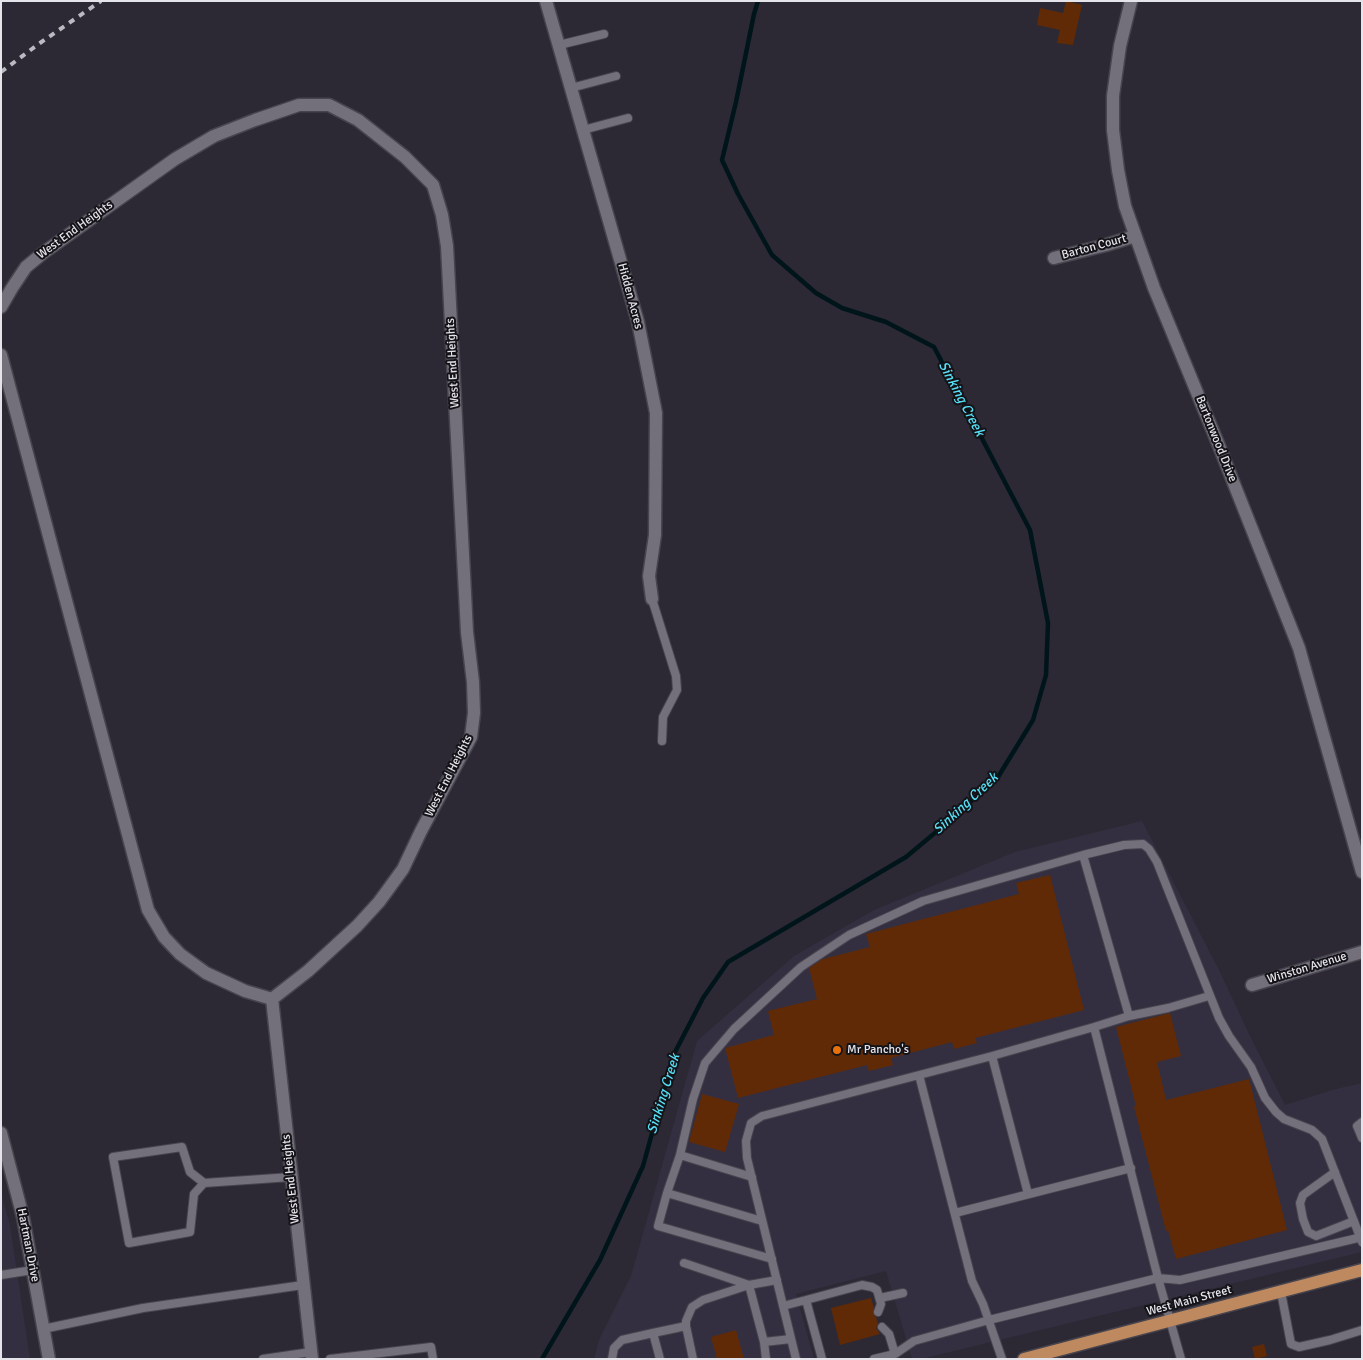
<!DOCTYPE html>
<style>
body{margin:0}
#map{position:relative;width:1363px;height:1360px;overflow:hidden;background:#2c2934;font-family:Signika,sans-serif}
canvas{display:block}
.frame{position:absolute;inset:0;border:2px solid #e6e4eb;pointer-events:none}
</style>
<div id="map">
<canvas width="1363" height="1360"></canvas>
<div class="frame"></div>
</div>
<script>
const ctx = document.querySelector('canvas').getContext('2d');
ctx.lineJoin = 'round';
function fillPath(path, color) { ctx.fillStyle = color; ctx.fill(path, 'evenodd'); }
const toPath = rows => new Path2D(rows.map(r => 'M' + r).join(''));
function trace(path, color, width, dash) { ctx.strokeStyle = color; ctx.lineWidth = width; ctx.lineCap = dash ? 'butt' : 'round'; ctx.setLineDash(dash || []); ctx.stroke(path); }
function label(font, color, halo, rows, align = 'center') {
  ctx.font = font + ' Signika,sans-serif'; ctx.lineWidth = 4; ctx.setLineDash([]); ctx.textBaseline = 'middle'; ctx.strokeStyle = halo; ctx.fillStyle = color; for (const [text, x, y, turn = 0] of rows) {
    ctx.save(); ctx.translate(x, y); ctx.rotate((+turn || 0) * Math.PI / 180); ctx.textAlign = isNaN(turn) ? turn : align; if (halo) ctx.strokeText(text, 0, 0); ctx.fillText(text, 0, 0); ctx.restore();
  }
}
fillPath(toPath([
 [1142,821,1220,972,1249,1034,1285,1105,1332,1090,1362,1083,1362,1252,921,1359,912,1359,886,1271,796,1294,814,1359,594,1359,599,1340,631,1276,697,1041,794,956,874,910,1015,852],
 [1,1193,10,1225,30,1359,1,1359]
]), '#342f40');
trace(toPath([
 [542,1359,600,1260,643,1166,674,1054,703,998,728,962,906,857,948,822,998,777,1033,720,1046,675,1048,623,1030,530,934,347,886,322,842,308,816,293,772,255,738,194,722,160,736,102,754,14,758,1]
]), '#00151a', 4.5);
fillPath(toPath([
 [1066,1,1082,5,1073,45,1057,43,1060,30,1037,25,1040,8,1063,13],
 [1050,875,1084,1010,975,1038,977,1043,954,1049,952,1042,891,1058,893,1065,869,1071,867,1065,738,1098,725,1048,774,1035,768,1011,817,999,809,968,823,959,870,947,866,934,1019,894,1016,883],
 [1170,1013,1181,1056,1157,1062,1166,1100,1249,1079,1287,1230,1176,1259,1168,1230,1166,1231,1134,1107,1136,1106,1116,1027],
 [702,1094,739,1104,725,1152,689,1142],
 [871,1298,874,1308,873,1313,876,1317,878,1324,876,1328,880,1334,840,1345,831,1308],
 [736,1330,744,1359,717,1359,711,1337],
 [1264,1344,1267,1356,1255,1359,1252,1347]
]), '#602a07');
const service = toPath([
 [559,45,604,34],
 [571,88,616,76],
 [583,130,628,118],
 [652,599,676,676,677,690,663,717,662,741],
 [1209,996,1168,1008,1129,1016,1083,855,1124,845,1143,844,1149,849,1157,862,1219,1018,1229,1036,1251,1067,1265,1098,1276,1112,1284,1119,1312,1130,1322,1139,1362,1242],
 [1094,1027,1129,1016],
 [992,1056,1028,1194],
 [919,1075,972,1281,983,1304,1002,1359],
 [1362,1122,1357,1126,1362,1138],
 [680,1155,693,1099,705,1063,734,1029,801,967,849,935,923,901,1083,855],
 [1335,1172,1303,1195,1300,1203,1303,1219,1308,1232,1316,1236,1354,1221],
 [752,1177,680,1155,667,1193,762,1221],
 [204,1183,194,1194,190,1232,129,1243,113,1157,182,1147,190,1172,204,1183,291,1177],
 [667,1193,658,1226,772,1259],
 [955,1213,1131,1168],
 [684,1263,749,1285,777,1280],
 [1,1275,33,1270],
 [1281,1292,1291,1344,1299,1347,1330,1340,1362,1330],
 [880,1298,903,1293],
 [783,1306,806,1300],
 [882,1327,889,1334,895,1354],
 [43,1329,143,1308,303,1285],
 [653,1333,686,1326],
 [764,1342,791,1339],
 [263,1359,311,1352],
 [330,1359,431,1347,433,1359],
 [612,1359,614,1348,622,1340,653,1333,660,1359],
 [693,1359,686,1326,686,1321,692,1307,703,1300,749,1285,764,1342,766,1359],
 [796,1359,747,1158,746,1141,751,1123,762,1116,992,1056,1094,1027,1158,1278,1181,1359],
 [822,1359,806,1300,862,1285,872,1287,877,1290,881,1304,878,1312],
 [874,1359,895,1354,914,1341,989,1320,1158,1278,1180,1280,1362,1237]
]);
const minor = toPath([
 [546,1,638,322,656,413,655,535,649,576,652,599],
 [1131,1,1120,46,1113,96,1113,130,1118,170,1125,206,1154,288,1219,446,1299,648,1362,872],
 [1054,258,1106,245,1135,236],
 [1,307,12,288,26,267,43,253,175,159,214,136,255,120,299,105,329,105,358,120,405,157,433,185,442,215,447,246,467,632,473,682,474,713,471,737,421,831,403,869,379,902,357,926,308,971,272,999,245,991,206,973,180,954,164,937,148,910,1,355],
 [1252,985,1362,952],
 [272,999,312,1359]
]);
const secondary = toPath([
 [1,1133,23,1217,49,1359]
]);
const primary = toPath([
 [1024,1359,1362,1270]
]);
trace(service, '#47444e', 10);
trace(minor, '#47444e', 15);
trace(secondary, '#47444e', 15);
trace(primary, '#47444e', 15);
trace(service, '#73707c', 8);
trace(minor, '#73707c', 12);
trace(secondary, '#73707c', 12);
trace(primary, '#bf895f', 12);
trace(toPath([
 [1,72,40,43,101,1]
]), '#bbb9c1', 4, [6, 6]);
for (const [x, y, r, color] of [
 [837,1050,5,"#e8710a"]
]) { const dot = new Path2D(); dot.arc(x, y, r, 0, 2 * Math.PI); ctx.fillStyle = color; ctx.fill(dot); trace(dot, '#141318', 2); }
label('12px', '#e6e4eb', '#141318', [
 ["West End Heights",75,230,-36],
 ["Barton Court",1094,247,-15],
 ["Hidden Acres",630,296,75],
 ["West End Heights",453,363,-93],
 ["Bartonwood Drive",1216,439,68],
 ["West End Heights",449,776,-63],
 ["Winston Avenue",1307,968,-17],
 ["West End Heights",291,1179,-96],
 ["Hartman Drive",28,1245,79],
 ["West Main Street",1189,1301,-15]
]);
label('12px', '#e6e4eb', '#141318', [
 ["Mr Pancho's",847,1050]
], 'left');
label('italic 14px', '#57dff6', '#141318', [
 ["Sinking Creek",961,399,62],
 ["Sinking Creek",966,804,-43],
 ["Sinking Creek",664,1094,-73]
]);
</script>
